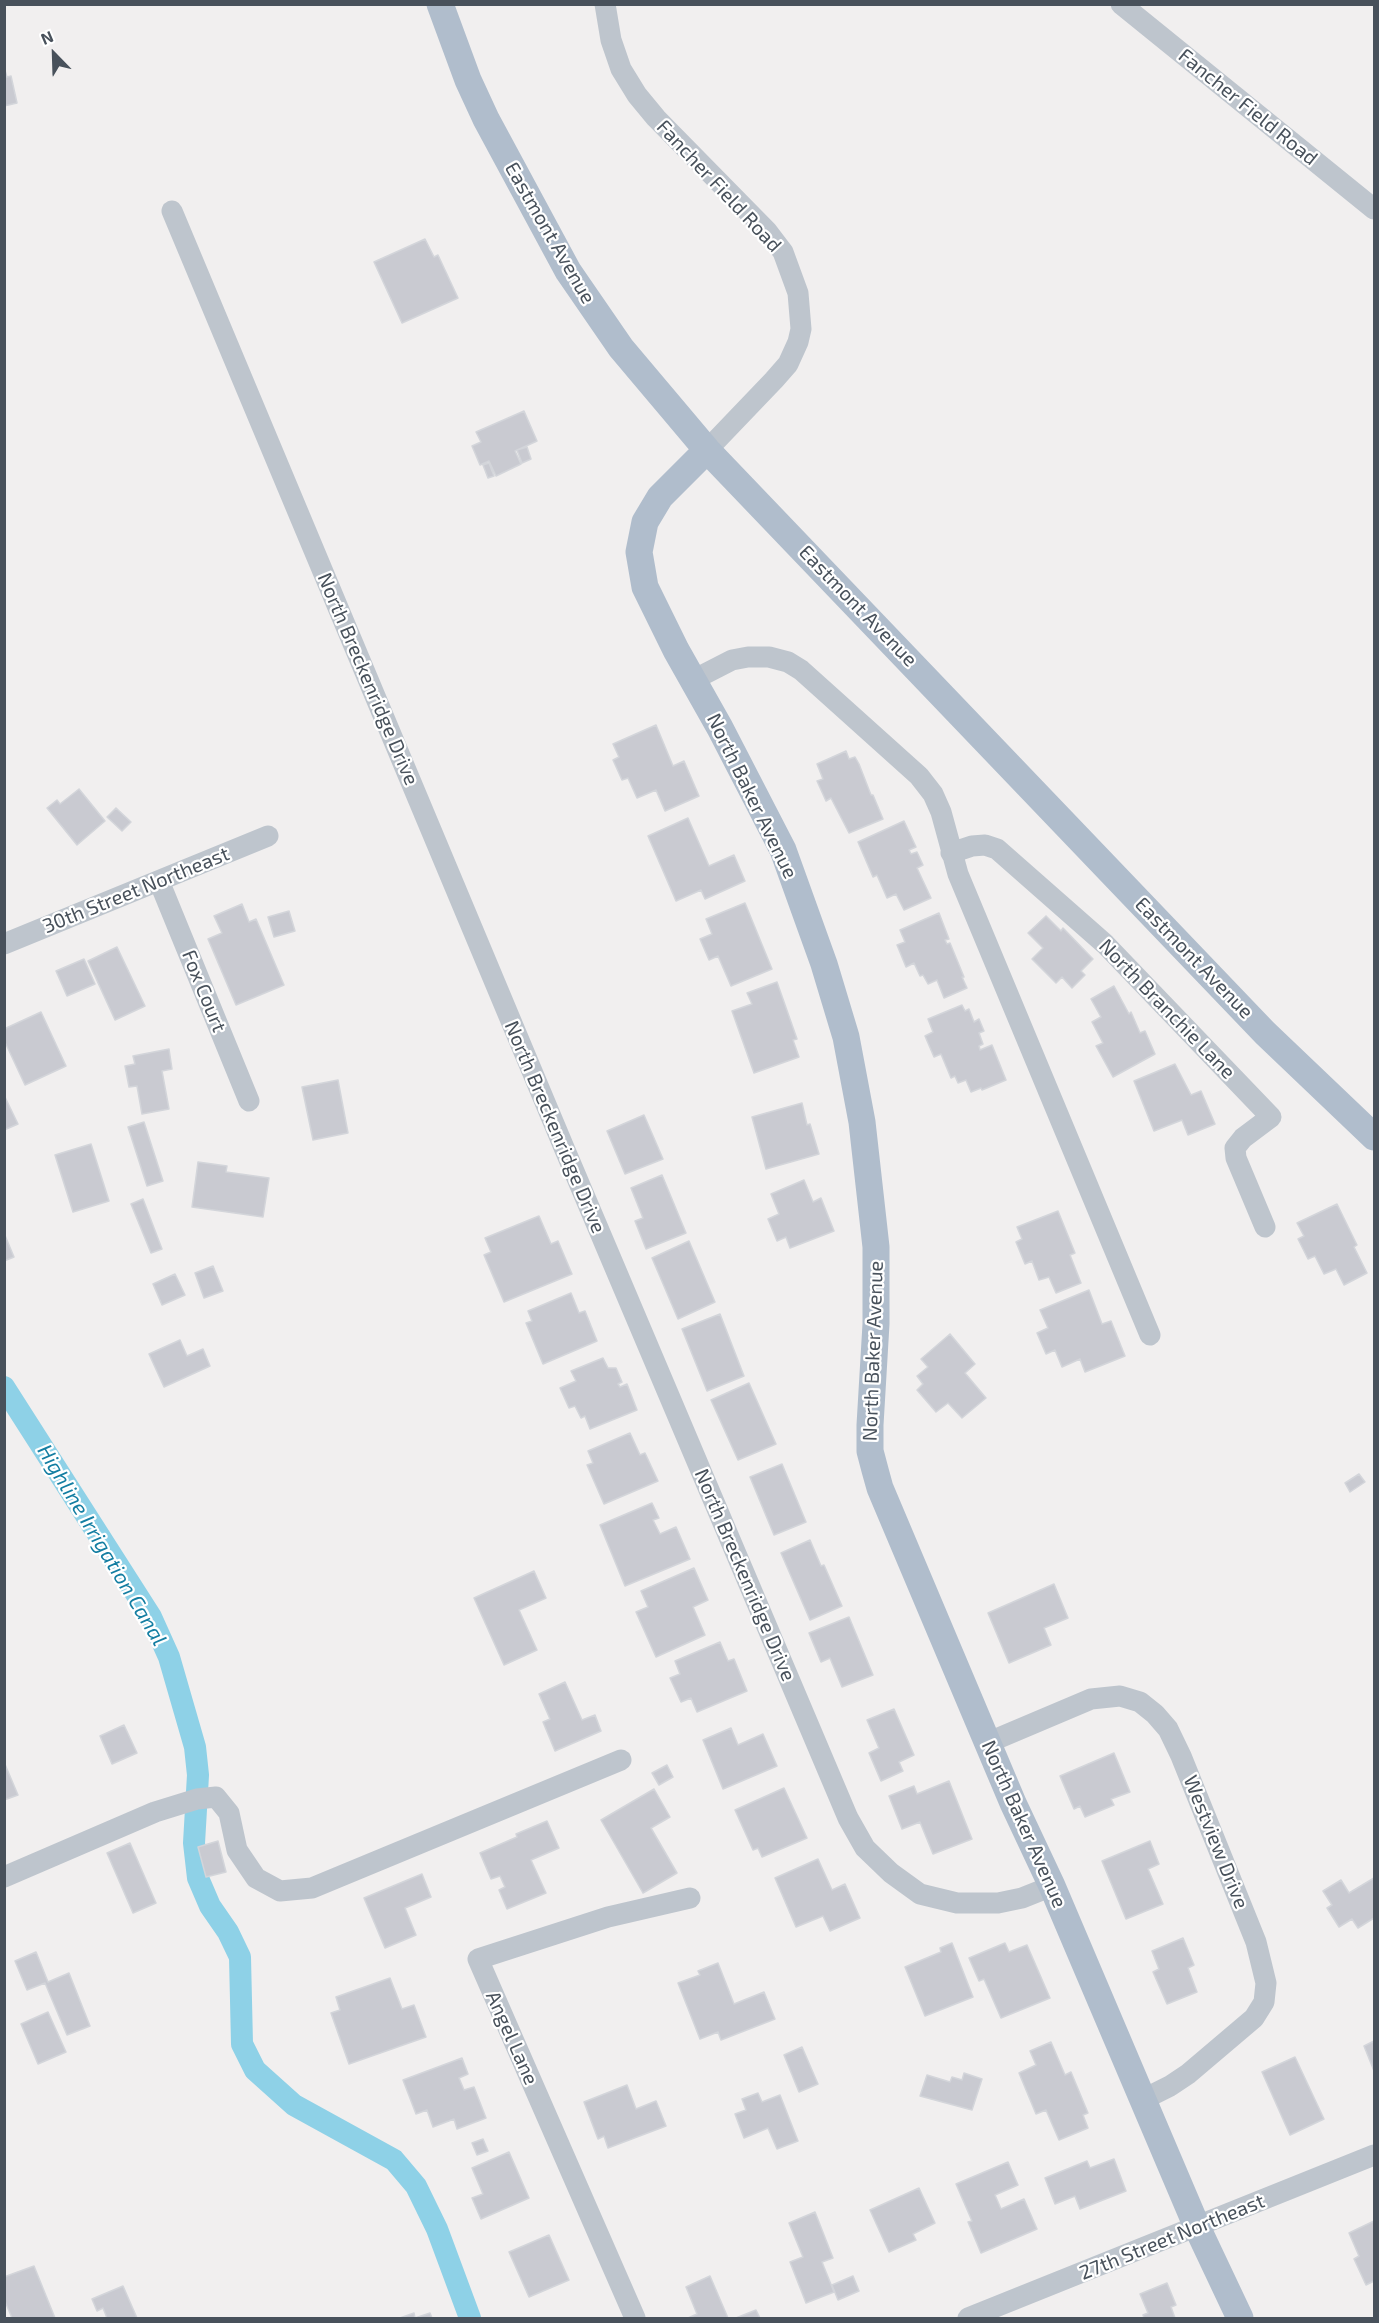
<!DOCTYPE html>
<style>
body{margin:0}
#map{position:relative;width:1379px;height:2323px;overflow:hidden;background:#f1efef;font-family:"Exo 2",sans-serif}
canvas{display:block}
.frame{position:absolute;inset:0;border:6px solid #48515b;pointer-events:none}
.north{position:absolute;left:24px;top:24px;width:60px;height:60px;-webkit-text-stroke:4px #fff;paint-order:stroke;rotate:337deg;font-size:16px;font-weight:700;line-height:24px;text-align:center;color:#48515b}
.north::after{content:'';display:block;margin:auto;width:21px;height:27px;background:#48515b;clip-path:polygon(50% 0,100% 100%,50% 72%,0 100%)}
</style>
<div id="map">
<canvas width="1379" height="2323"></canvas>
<div class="frame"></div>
<div class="north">N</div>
</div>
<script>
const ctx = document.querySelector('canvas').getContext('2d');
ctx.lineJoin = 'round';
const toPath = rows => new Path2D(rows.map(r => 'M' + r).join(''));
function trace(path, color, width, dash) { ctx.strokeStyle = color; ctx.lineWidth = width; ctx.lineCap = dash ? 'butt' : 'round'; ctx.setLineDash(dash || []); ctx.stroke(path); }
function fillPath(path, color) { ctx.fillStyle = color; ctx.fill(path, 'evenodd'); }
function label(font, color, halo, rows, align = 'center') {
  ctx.font = font + ' "Exo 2",sans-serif'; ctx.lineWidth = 4.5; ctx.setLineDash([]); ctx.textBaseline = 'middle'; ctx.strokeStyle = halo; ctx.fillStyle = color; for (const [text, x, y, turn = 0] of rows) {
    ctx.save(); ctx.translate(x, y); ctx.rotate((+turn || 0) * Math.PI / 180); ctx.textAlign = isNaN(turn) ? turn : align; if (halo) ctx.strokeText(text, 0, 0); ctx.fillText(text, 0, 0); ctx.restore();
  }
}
trace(toPath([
 [4,1387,151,1617,169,1657,195,1747,198,1775,194,1843,198,1878,210,1906,228,1932,240,1957,242,2044,255,2070,294,2105,394,2160,416,2186,437,2229,470,2318]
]), '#8ed1e7', 22);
const building = toPath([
 [4,67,7,77,11,76,17,103,4,106,4,67],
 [425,239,434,257,438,255,458,298,402,323,374,262,425,239],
 [524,411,537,441,515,451,521,464,496,476,489,461,480,465,472,446,481,442,476,432,524,411],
 [527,447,531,459,522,463,517,450,527,447],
 [489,463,494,476,488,478,483,465,489,463],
 [656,725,673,766,684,761,699,796,665,811,656,790,637,798,628,778,622,780,613,760,619,757,613,744,656,725],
 [846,751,849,759,855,757,859,764,871,795,873,795,883,819,849,833,831,798,826,801,817,781,823,779,817,764,846,751],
 [79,789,105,821,77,845,47,808,57,800,60,804,79,789],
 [116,808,131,822,122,831,107,817,116,808],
 [688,818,709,866,734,855,745,881,705,899,701,890,676,901,648,836,688,818],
 [904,821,916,847,909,850,911,854,917,852,923,865,917,868,931,898,904,910,896,894,887,898,877,875,873,877,858,842,904,821],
 [745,903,772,969,731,986,718,956,709,960,700,939,712,934,706,919,745,903],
 [242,904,249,922,256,919,284,985,236,1005,208,939,222,933,214,916,242,904],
 [289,911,295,931,274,937,268,917,289,911],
 [939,913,949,939,945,940,947,944,950,943,964,977,962,977,967,988,944,998,937,980,928,984,923,975,920,976,914,963,906,967,897,945,905,942,900,930,939,913],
 [1046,916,1061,931,1063,928,1093,959,1081,971,1085,975,1072,988,1062,977,1056,983,1032,959,1043,948,1028,933,1046,916],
 [117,947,145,1006,115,1020,88,961,117,947],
 [84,959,95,984,67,996,56,971,84,959],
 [777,982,797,1039,793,1040,799,1057,754,1073,732,1011,752,1004,747,993,777,982],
 [1114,986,1129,1014,1131,1012,1140,1033,1145,1031,1155,1054,1113,1077,1096,1046,1103,1043,1092,1022,1101,1017,1091,999,1114,986],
 [962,1005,965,1011,969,1009,974,1022,979,1019,984,1031,979,1033,983,1044,979,1046,980,1050,992,1045,1006,1080,982,1090,981,1088,971,1092,966,1080,958,1083,955,1076,951,1078,941,1054,934,1057,925,1036,933,1032,928,1019,962,1005],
 [41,1012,66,1066,25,1085,4,1040,4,1029,41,1012],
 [169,1049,172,1069,162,1071,169,1109,142,1114,137,1086,129,1087,125,1066,135,1064,133,1056,169,1049],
 [1175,1064,1191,1095,1201,1091,1215,1124,1188,1135,1182,1120,1154,1131,1134,1081,1175,1064],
 [338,1080,348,1133,313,1140,302,1087,338,1080],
 [4,1095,18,1124,4,1130,4,1095],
 [802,1103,807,1125,810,1124,819,1154,766,1169,752,1117,802,1103],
 [644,1115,663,1159,625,1174,607,1131,644,1115],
 [144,1122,163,1181,147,1186,128,1127,144,1122],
 [91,1144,109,1201,73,1212,55,1155,91,1144],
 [198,1162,227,1166,226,1172,269,1178,263,1217,192,1207,198,1162],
 [662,1175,686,1233,646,1249,635,1221,643,1218,631,1188,662,1175],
 [804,1180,813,1202,821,1198,834,1231,790,1248,786,1237,777,1241,768,1219,779,1214,771,1194,804,1180],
 [143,1199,162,1249,151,1253,131,1204,143,1199],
 [1337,1204,1357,1245,1354,1247,1367,1273,1344,1285,1336,1269,1324,1274,1315,1256,1308,1259,1298,1239,1304,1236,1297,1223,1337,1204],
 [1058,1211,1075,1253,1070,1255,1081,1283,1056,1293,1049,1277,1039,1280,1032,1261,1025,1264,1016,1242,1022,1239,1017,1227,1058,1211],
 [539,1216,551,1244,558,1241,572,1274,504,1302,484,1255,491,1252,485,1238,539,1216],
 [4,1233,14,1257,4,1261,4,1233],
 [689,1241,715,1302,678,1319,652,1258,689,1241],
 [213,1266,223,1291,204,1298,195,1273,213,1266],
 [175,1274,185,1295,162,1305,153,1284,175,1274],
 [1089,1290,1102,1324,1111,1321,1125,1356,1085,1372,1080,1359,1062,1367,1055,1350,1046,1354,1037,1333,1048,1328,1040,1310,1089,1290],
 [571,1293,579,1313,585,1311,597,1341,543,1364,526,1323,532,1321,528,1311,571,1293],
 [720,1314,744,1376,707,1391,682,1329,720,1314],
 [950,1334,975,1364,965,1373,986,1398,962,1418,948,1403,936,1412,917,1390,923,1384,917,1376,928,1367,921,1359,950,1334],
 [180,1340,187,1356,203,1349,210,1366,164,1387,149,1354,180,1340],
 [603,1358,608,1368,616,1368,622,1382,618,1384,620,1387,627,1384,637,1410,590,1429,585,1416,581,1418,575,1406,569,1408,560,1388,576,1381,571,1371,603,1358],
 [749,1383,776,1444,738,1460,711,1400,749,1383],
 [630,1433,640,1455,645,1453,658,1481,604,1504,587,1465,593,1463,588,1451,630,1433],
 [782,1464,806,1522,774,1535,750,1477,782,1464],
 [1359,1474,1365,1482,1350,1492,1345,1483,1359,1474],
 [652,1503,659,1518,653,1520,660,1534,676,1527,690,1559,625,1586,600,1525,652,1503],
 [810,1540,821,1566,824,1565,842,1606,810,1620,781,1553,810,1540],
 [694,1568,708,1600,693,1607,705,1635,656,1657,636,1612,648,1607,641,1591,694,1568],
 [534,1571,546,1598,519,1610,537,1650,504,1665,474,1598,534,1571],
 [1054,1584,1068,1618,1044,1628,1051,1645,1009,1663,988,1613,1054,1584],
 [849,1617,873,1675,842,1687,830,1658,821,1662,809,1633,849,1617],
 [720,1642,728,1661,734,1659,747,1691,697,1712,691,1698,681,1702,670,1678,680,1674,675,1661,720,1642],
 [565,1682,582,1720,595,1715,601,1731,555,1751,543,1722,550,1719,539,1694,565,1682],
 [894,1709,914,1755,899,1762,903,1771,881,1781,869,1753,879,1748,867,1720,894,1709],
 [124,1725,137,1753,112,1764,100,1736,124,1725],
 [731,1728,738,1745,763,1734,777,1766,723,1789,703,1740,731,1728],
 [1114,1753,1130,1792,1111,1799,1114,1805,1085,1817,1080,1806,1074,1809,1060,1776,1114,1753],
 [4,1762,18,1795,4,1800,4,1762],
 [667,1765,673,1777,659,1785,652,1773,667,1765],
 [949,1781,972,1839,933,1854,920,1822,902,1829,889,1796,914,1786,917,1794,949,1781],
 [784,1788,807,1838,762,1857,758,1848,753,1850,735,1810,784,1788],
 [654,1789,670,1817,651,1828,677,1873,643,1893,601,1820,654,1789],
 [547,1821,559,1848,531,1860,546,1893,507,1909,499,1890,505,1887,500,1876,491,1879,480,1853,517,1837,516,1834,547,1821],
 [218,1841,226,1872,206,1877,198,1847,218,1841],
 [1150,1841,1159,1864,1148,1869,1163,1904,1126,1919,1102,1861,1150,1841],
 [130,1843,156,1903,133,1913,107,1853,130,1843],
 [818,1859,832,1890,845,1884,860,1918,830,1931,823,1916,796,1927,775,1878,818,1859],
 [422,1874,431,1897,405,1908,416,1935,385,1948,364,1898,422,1874],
 [1374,1878,1374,1918,1358,1928,1352,1919,1339,1927,1327,1908,1332,1905,1323,1891,1341,1880,1349,1893,1374,1878],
 [1183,1938,1194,1965,1188,1968,1197,1992,1167,2004,1153,1972,1159,1969,1152,1951,1183,1938],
 [952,1943,973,1997,925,2016,905,1967,941,1952,940,1948,952,1943],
 [1005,1943,1009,1952,1027,1945,1050,1998,1001,2018,984,1979,979,1981,969,1958,1005,1943],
 [36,1952,48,1982,69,1973,90,2026,67,2035,45,1983,27,1990,15,1961,36,1952],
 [718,1963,734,2004,764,1992,775,2019,721,2040,718,2032,700,2039,678,1983,700,1975,698,1971,718,1963],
 [390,1978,402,2009,414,2005,426,2037,349,2064,331,2013,340,2010,336,1997,390,1978],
 [48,2012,66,2052,38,2064,21,2024,48,2012],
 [1374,2041,1374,2071,1364,2046,1374,2041],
 [1051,2042,1065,2075,1071,2072,1088,2113,1083,2115,1088,2128,1059,2140,1046,2110,1036,2114,1019,2073,1036,2065,1030,2051,1051,2042],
 [802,2047,818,2084,799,2092,784,2055,802,2047],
 [1295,2057,1324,2119,1290,2135,1262,2072,1295,2057],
 [462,2058,468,2074,459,2078,464,2090,474,2087,486,2118,457,2129,454,2119,433,2127,427,2110,416,2114,403,2080,462,2058],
 [964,2073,982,2079,972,2110,920,2096,927,2075,950,2082,952,2077,962,2080,964,2073],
 [627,2085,636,2109,656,2101,666,2126,608,2148,604,2136,598,2139,584,2102,627,2085],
 [758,2093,762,2102,780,2095,798,2141,777,2149,768,2128,744,2138,735,2114,746,2110,742,2099,758,2093],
 [483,2139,488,2151,477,2155,472,2143,483,2139],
 [509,2152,529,2198,481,2219,472,2198,483,2194,472,2168,509,2152],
 [1114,2159,1126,2191,1080,2209,1075,2196,1055,2204,1045,2178,1087,2161,1090,2168,1114,2159],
 [1008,2162,1018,2185,995,2195,1001,2209,1024,2199,1037,2229,981,2253,968,2222,972,2221,956,2184,1008,2162],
 [919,2188,935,2223,913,2234,916,2240,889,2252,870,2210,919,2188],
 [815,2212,833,2258,822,2262,834,2292,806,2303,790,2262,803,2257,789,2223,815,2212],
 [1374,2221,1374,2281,1366,2285,1354,2259,1359,2256,1349,2233,1374,2221],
 [549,2235,569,2280,529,2297,509,2252,549,2235],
 [34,2266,55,2318,12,2318,4,2299,4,2277,34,2266],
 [710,2276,728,2318,688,2318,697,2314,686,2287,710,2276],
 [853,2276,859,2291,838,2300,832,2285,853,2276],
 [1167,2283,1176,2305,1171,2307,1175,2318,1144,2318,1143,2315,1148,2313,1140,2294,1167,2283],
 [123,2286,137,2318,107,2318,103,2308,97,2311,92,2299,123,2286],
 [756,2310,760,2318,736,2318,756,2310],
 [414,2313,415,2318,430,2313,432,2318,400,2318,414,2313]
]);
fillPath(building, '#c9cad1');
trace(building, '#d3d5da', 1.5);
trace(toPath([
 [605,4,611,40,621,69,637,95,656,118,767,231,783,252,798,293,801,329,798,342,788,364,774,380,707,450],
 [1121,4,1374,209],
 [172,211,565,1150,848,1818,865,1848,891,1873,920,1894,957,1903,998,1903,1022,1898,1052,1886],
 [693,680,732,660,748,657,769,657,788,662,801,670,919,776,933,794,941,812,958,874,1150,1335],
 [951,853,972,846,985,845,997,849,1105,944,1271,1117,1243,1138,1235,1148,1236,1158,1265,1227],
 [159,881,249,1101],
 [4,944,268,836],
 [987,1743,1091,1699,1120,1696,1140,1702,1155,1714,1168,1729,1181,1756,1256,1942,1266,1983,1264,2002,1254,2018,1188,2074,1170,2086,1144,2099],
 [4,1877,155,1812,197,1799,216,1797,229,1813,237,1850,256,1878,280,1891,312,1888,621,1760],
 [635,2318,478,1959,608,1917,690,1898],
 [968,2318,1374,2155]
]), '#bec5cd', 21);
trace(toPath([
 [440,4,468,80,486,119,568,271,621,348,707,450,1265,1033,1374,1137],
 [707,450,660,497,645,522,639,552,645,587,676,650,720,728,783,850,824,964,846,1037,862,1122,876,1247,876,1324,870,1425,870,1451,875,1470,880,1488,1013,1803,1052,1886,1197,2227,1240,2318]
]), '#b0bdcc', 27);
label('20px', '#48515b', '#fff', [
 ["Fancher Field Road",1248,107,39],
 ["Fancher Field Road",719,186,47],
 ["Eastmont Avenue",550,233,60],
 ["Eastmont Avenue",858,606,46],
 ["North Breckenridge Drive",368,679,67],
 ["North Baker Avenue",752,796,64],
 ["30th Street Northeast",136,890,-22],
 ["Eastmont Avenue",1194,958,46],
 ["Fox Court",204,991,68],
 ["North Branchie Lane",1167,1009,46],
 ["North Breckenridge Drive",555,1127,67],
 ["North Baker Avenue",873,1351,-88],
 ["North Breckenridge Drive",745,1575,67],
 ["North Baker Avenue",1024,1824,66],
 ["Westview Drive",1216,1842,68],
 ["Angel Lane",512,2038,66],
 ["27th Street Northeast",1172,2237,-22]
]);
label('italic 21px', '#147ea2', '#fff', [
 ["Highline Irrigation Canal",102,1545,59]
]);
</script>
